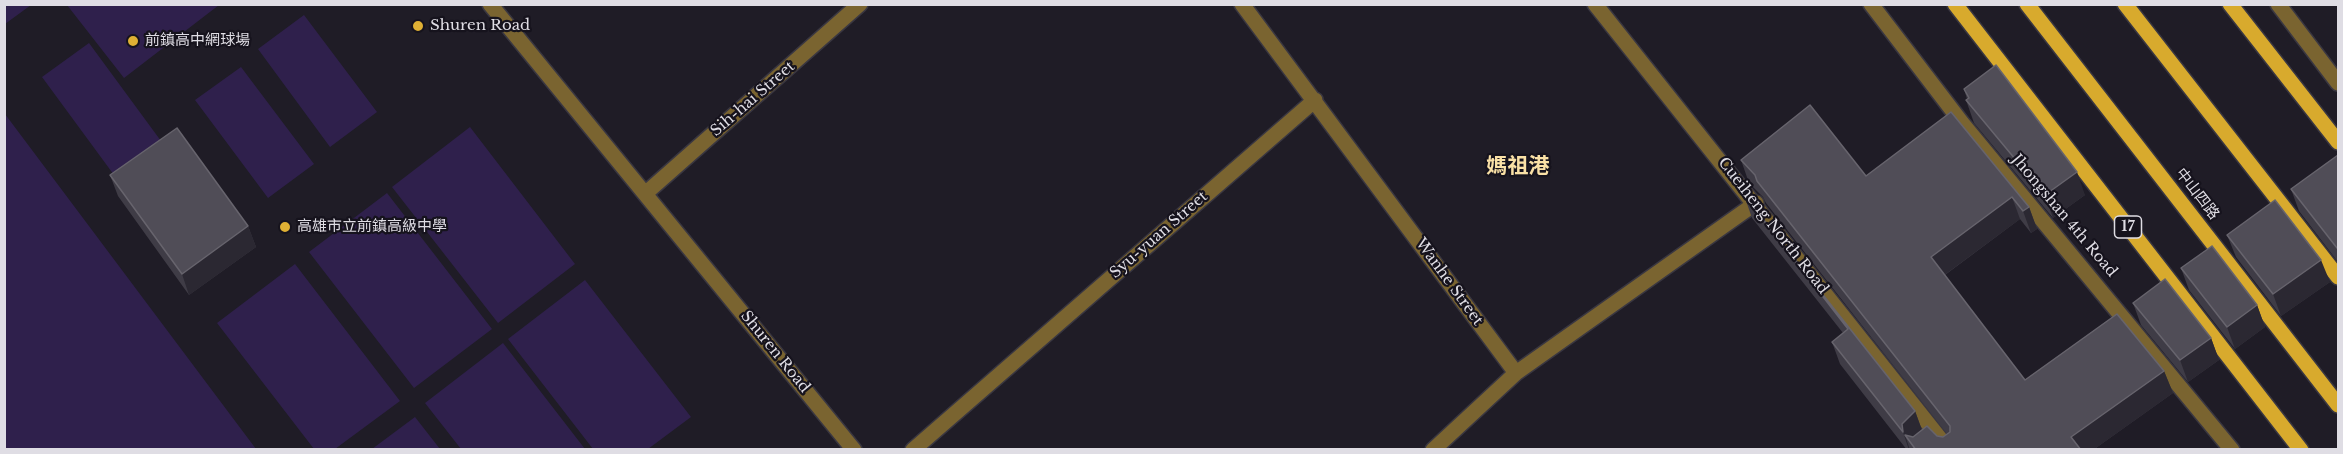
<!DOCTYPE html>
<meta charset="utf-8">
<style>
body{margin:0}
#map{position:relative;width:2343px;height:454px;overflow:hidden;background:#1f1c26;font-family:"Libre Baskerville",serif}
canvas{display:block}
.frame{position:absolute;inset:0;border:6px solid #dfdde4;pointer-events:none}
</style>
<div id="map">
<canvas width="2343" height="454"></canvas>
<div class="frame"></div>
</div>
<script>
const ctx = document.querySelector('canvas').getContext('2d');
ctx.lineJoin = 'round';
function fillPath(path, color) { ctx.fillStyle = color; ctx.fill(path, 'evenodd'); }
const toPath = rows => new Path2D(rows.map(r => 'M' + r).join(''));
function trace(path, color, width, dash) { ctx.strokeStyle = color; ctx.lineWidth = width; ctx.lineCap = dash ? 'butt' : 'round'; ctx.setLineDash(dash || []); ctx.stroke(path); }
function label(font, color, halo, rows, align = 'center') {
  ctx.font = font + ' "Libre Baskerville","Noto Sans TC",serif'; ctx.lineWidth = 4.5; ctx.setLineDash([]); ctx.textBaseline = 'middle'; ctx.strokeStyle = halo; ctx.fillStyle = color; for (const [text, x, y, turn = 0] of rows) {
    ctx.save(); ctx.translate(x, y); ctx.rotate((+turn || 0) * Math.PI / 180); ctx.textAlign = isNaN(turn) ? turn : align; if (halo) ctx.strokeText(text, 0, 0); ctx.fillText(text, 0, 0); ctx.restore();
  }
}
fillPath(toPath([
 [5,4,31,4,31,5,5,24],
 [67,5,219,5,124,78],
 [304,15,377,112,330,147,258,49],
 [89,43,161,141,114,175,42,77],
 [241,67,314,164,268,198,195,100],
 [4,114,5,114,256,449,5,449],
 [470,127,575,264,498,323,392,187],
 [387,193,492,329,414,388,309,252],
 [295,264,400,401,335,449,314,449,217,323],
 [585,280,691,417,648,449,593,449,508,339],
 [503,343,585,449,461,449,425,403],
 [415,417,440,449,372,449]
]), '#2f204c');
const minor = toPath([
 [490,4,854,450],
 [1242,4,1516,373],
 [1595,4,1949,450],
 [1871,4,1962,123,2232,450],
 [2278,4,2338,83],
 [646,193,860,4],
 [913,450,1315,100],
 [1433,450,1516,373,1756,203]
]);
const major = toPath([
 [1955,4,2301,450],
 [2027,4,2338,405],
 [2125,4,2338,277],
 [2230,4,2338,142]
]);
trace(minor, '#3a3741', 18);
trace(major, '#3a3741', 18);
trace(minor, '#7a6430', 15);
trace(major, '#d8aa2d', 15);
fillPath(toPath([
 [1964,89,2085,195,2053,218,1974,123,1966,100,1967,99],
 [1951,112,2029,207,2037,229,2031,233,2020,219,1945,275,2025,380,2164,371,2173,393,2093,450,1907,450,1840,364,1832,342,1843,333,1752,218,1744,195,1915,411,1922,430,1937,436,1943,437,1947,434,1766,203,1763,197,1749,183,1741,160,1866,176],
 [2338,155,2338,262,2299,211,2291,189],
 [110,175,248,226,256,247,189,295,118,196],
 [2227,235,2330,282,2281,316,2236,257],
 [2181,268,2257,305,2265,327,2235,349,2189,290],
 [2133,303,2211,338,2219,360,2188,382,2141,325]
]), '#3f3c46');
fillPath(toPath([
 [2077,172,2085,195,2053,218,2045,195],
 [2012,197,2020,219,1939,279,1931,257],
 [2029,207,2037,229,2031,233,2023,211],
 [248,226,256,247,189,295,182,274],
 [2321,260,2330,282,2281,316,2273,294],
 [2257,305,2265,327,2235,349,2227,327],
 [2211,338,2219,360,2188,382,2180,360],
 [2164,371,2173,393,2093,450,2076,450,2071,437],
 [1915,411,1923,433,1912,444,1905,435,1910,450,1909,450,1903,432,1902,424]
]), '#2b2832');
const building = toPath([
 [1996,65,2077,172,2045,195,1966,100,1969,98,1964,89,1996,65],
 [1810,105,1866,176,1951,112,2029,207,2023,211,2012,197,1931,257,2025,380,2117,314,2164,371,2071,437,2081,450,1916,450,1905,435,1913,437,1927,426,1937,436,1943,437,1950,432,1950,426,1757,181,1755,175,1741,160,1810,105],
 [177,128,248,226,182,274,110,175,177,128],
 [2338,155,2338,248,2337,248,2291,189,2338,155],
 [1744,195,1915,411,1902,424,1903,432,1832,342,1848,329,1744,195],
 [2275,200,2321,260,2273,294,2227,235,2275,200],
 [2212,246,2257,305,2227,327,2181,268,2212,246],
 [2165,279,2211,338,2180,360,2133,303,2165,279]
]);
fillPath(building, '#504d57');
trace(building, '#67646d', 1.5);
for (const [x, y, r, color] of [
 [418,26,6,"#dfb034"],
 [133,41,6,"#dfb034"],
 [285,227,6,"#dfb034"]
]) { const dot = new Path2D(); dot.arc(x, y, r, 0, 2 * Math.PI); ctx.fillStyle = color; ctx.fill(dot); trace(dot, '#16131d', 2); }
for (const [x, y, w] of [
 [2128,227,27]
]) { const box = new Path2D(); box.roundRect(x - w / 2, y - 11, w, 22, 4.5); ctx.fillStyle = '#16131d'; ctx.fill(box); trace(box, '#dfdde4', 1.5); }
label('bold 14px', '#dfdde4', null, [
 ["17",2128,227]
]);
label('15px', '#dfdde4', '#16131d', [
 ["Shuren Road",430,26],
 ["前鎮高中網球場",145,41],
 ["高雄市立前鎮高級中學",297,227]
], 'left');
label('15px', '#dfdde4', '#16131d', [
 ["Sih-hai Street",753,99,-41],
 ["中山四路",2197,194,52],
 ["Jhongshan 4th Road",2064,216,50],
 ["Cueiheng North Road",1773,226,52],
 ["Syu-yuan Street",1159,235,-41],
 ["Wanhe Street",1449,282,54],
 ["Shuren Road",775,352,51]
]);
label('bold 21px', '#fae1a6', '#16131d', [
 ["媽祖港",1518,167]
]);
</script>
